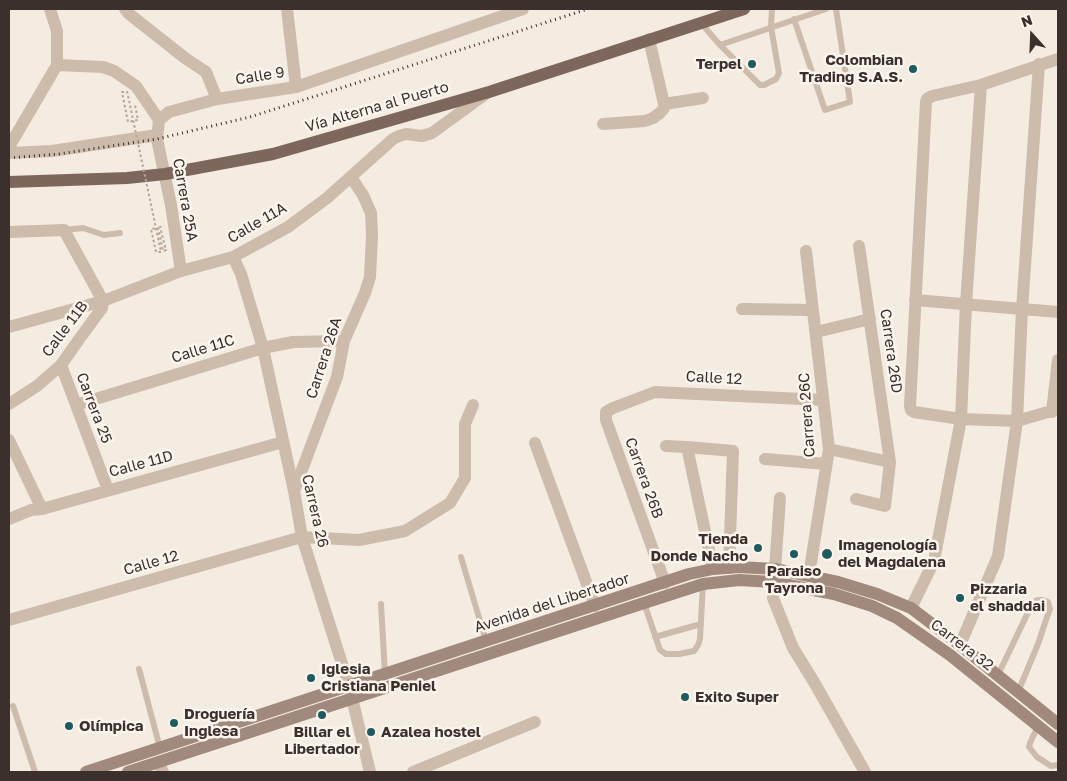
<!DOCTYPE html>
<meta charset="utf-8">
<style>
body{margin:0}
#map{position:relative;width:1067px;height:781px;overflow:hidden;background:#f4ebe1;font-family:"Golos Text",sans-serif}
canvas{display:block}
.frame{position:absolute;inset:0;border:10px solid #3b302b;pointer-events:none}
.north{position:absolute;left:1007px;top:10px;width:50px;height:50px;-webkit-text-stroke:4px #fbf5ee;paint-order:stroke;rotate:340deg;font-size:14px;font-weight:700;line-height:20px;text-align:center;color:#3b302b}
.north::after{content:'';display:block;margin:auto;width:18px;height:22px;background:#3b302b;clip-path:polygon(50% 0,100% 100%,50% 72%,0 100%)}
</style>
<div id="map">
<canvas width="1067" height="781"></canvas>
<div class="frame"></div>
<div class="north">N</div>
</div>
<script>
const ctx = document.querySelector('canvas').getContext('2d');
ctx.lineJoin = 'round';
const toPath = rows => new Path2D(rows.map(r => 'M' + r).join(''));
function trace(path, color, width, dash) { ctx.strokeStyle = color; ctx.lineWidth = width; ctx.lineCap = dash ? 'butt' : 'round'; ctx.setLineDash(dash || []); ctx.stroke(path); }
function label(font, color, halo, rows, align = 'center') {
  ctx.font = font + ' "Golos Text",sans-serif'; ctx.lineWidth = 5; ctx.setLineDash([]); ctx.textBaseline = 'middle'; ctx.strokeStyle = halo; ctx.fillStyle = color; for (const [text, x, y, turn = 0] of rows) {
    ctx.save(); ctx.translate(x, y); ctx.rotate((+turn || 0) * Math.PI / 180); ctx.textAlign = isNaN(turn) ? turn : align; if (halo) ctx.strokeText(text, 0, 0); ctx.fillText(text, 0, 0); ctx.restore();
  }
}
trace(toPath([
 [124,92,122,92,128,122,138,120,135,105],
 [161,252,156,252,151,229,158,228,163,251,166,250,160,227,164,226]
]), '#b9a596', 2, [2.5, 2.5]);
trace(toPath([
 [794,19,825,110,850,102,836,9],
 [701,23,720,45,826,9],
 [720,45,760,85,764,85,776,79,779,73,771,27,772,9],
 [64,230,83,228,104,235,120,233],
 [461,557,486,641],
 [644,603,660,650,666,654,679,654,694,651,698,645,700,639,703,584],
 [381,604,385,674],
 [655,637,701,624],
 [139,669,160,748],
 [998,675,1033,602,1038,600,1043,600,1048,602,1050,609,1047,617,1038,644,1018,692],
 [13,706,35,772],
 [1038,726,1030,743,1029,747,1037,757,1051,766,1058,765]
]), '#cdbbac', 6);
trace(toPath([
 [125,9,128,13,185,58,206,72,217,99],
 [287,9,296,87],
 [1058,59,981,85,932,96,927,99,926,102,910,406,911,410,914,412,961,419,1017,421,1058,409],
 [57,65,103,67,114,71,136,86,159,120],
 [664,104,703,98],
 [603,124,645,121,653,118,660,113,664,108,664,104,649,39],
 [9,147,57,65,57,31,50,9],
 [9,153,52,151,157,135],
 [9,232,64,230,103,301,102,308,80,338,61,365,37,386,9,404],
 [806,251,829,449,809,575],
 [233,257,241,274,263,348,294,491,302,537,349,686,370,772],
 [181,271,233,257,288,227,327,198,393,139,399,136,406,134,422,136,432,133,487,93],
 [915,300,1058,312],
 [742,309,813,310],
 [816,332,870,319],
 [61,365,108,490],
 [76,405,263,348,293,342,344,341],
 [1052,412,1058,360],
 [9,440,42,509],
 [535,443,595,606],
 [666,446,687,447,733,451,729,568],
 [687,447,713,569],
 [829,449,890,462],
 [765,459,826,464],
 [294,491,337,377,344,341,365,293,370,277,372,235,371,213,363,195,351,177],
 [856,499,885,506,890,462,859,246],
 [9,519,31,510,42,509,283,442],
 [775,569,780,498],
 [773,582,773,598,793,648,814,682,865,772],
 [665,583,606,420,606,412,613,408,655,392,823,400],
 [911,608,934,561,961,419,966,304,981,85],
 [9,620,302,537,359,540,405,531,450,503,465,478,465,424,473,405],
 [960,645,998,556,1017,421,1022,309,1039,64],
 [158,762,163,772],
 [413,772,535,722]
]), '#cdbbac', 12);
trace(toPath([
 [9,327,103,301,181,271,171,205,157,139,159,120,169,112,217,99,296,87,523,9]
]), '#cdbbac', 12);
trace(toPath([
 [86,772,689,574,713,569,739,567,775,569,838,582,877,594,911,608,960,645,1058,724],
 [128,772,644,603,703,584,739,580,773,582,834,594,872,606,897,618,950,655,1058,742]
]), '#a18a7d', 12);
trace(toPath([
 [9,182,127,178,165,174,273,154,489,92,744,9]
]), '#7d675c', 12);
trace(toPath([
 [9,158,59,154,157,139,250,117,588,9]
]), '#3b302b', 3, [1, 4]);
trace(toPath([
 [127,91,161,252]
]), '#b9a596', 2, [2.5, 2.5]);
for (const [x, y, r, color] of [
 [752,64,5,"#1f5a5e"],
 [913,69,5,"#1f5a5e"],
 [758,548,5,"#1f5a5e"],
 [794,554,5,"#1f5a5e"],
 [827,554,6,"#1f5a5e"],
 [960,598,5,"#1f5a5e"],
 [311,678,5,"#1f5a5e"],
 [685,697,5,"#1f5a5e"],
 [322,715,5,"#1f5a5e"],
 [174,723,5,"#1f5a5e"],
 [69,726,5,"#1f5a5e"],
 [371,732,5,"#1f5a5e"]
]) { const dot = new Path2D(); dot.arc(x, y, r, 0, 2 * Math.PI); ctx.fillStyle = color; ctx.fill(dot); trace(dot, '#fbf5ee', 2); }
label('bold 15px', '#3b302b', '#fbf5ee', [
 ["Colombian",903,60,"right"],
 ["Trading S.A.S.",903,77,"right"],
 ["Terpel",742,64,"right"],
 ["Tienda",748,539,"right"],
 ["Donde Nacho",748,556,"right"],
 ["Imagenología",838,545],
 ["del Magdalena",838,562],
 ["Paraiso",794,571,"center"],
 ["Tayrona",794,588,"center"],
 ["Pizzaria",970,589],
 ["el shaddai",970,606],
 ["Iglesia",321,669],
 ["Cristiana Peniel",321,686],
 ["Exito Super",695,697],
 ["Droguería",184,714],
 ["Inglesa",184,731],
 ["Olímpica",79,726],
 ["Billar el",322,732,"center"],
 ["Libertador",322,749,"center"],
 ["Azalea hostel",381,732]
], 'left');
label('15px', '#3b302b', '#fbf5ee', [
 ["Calle 9",260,76,-9],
 ["Vía Alterna al Puerto",377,107,-16],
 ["Carrera 25A",185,200,80],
 ["Calle 11A",257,223,-30],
 ["Calle 11B",65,329,-53],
 ["Calle 11C",203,349,-17],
 ["Carrera 26D",891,351,82],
 ["Carrera 26A",324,358,-72],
 ["Calle 12",714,378,3],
 ["Carrera 25",94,408,69],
 ["Carrera 26C",807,415,-94],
 ["Calle 11D",141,464,-15],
 ["Carrera 26B",644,478,70],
 ["Carrera 26",315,511,77],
 ["Calle 12",151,563,-16],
 ["Avenida del Libertador",552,603,-18],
 ["Carrera 32",962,645,37]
]);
</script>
